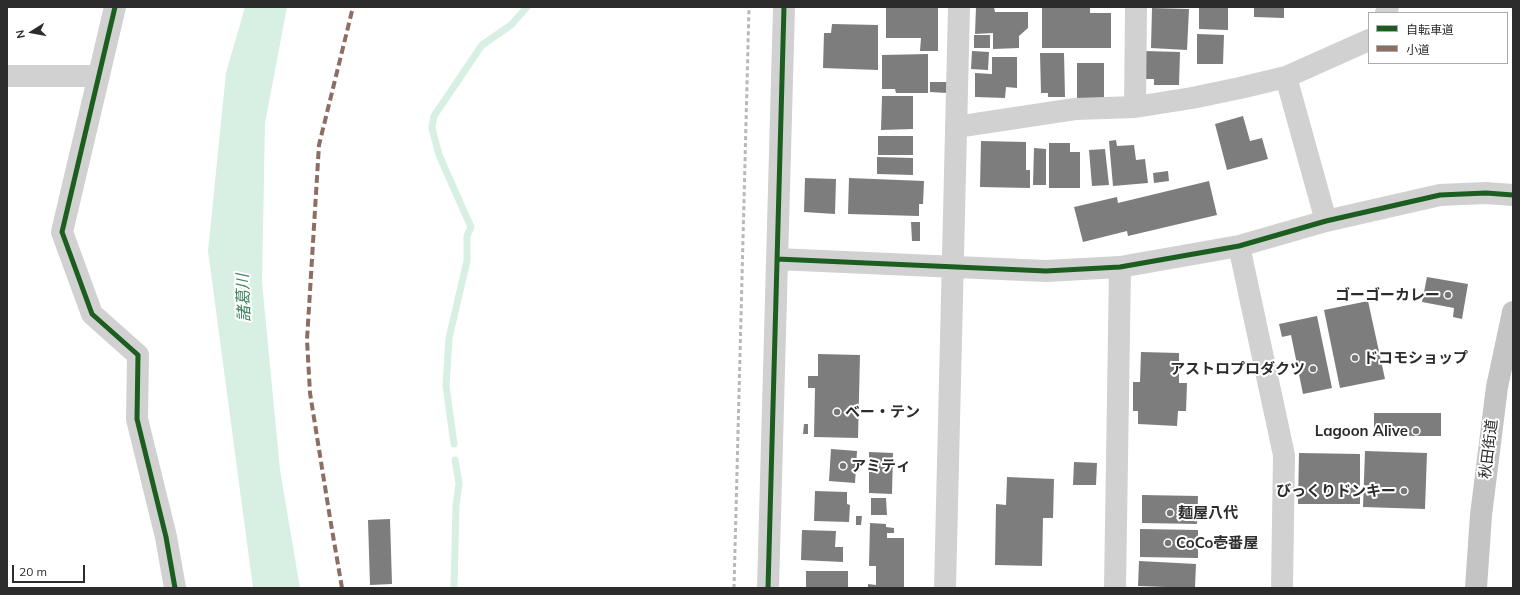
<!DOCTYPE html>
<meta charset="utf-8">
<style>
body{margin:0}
#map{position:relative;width:1520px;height:595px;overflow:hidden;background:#fff;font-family:Mulish,"Noto Sans JP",sans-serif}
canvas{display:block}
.frame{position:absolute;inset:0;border:8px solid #2c2c2c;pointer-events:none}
.legend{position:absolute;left:1368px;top:12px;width:140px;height:52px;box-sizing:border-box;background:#fff;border:1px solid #ababab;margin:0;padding:5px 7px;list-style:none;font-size:12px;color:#2c2c2c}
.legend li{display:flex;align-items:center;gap:8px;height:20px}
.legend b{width:20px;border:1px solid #ababab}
.north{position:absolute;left:12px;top:12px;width:40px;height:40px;-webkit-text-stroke:3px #fff;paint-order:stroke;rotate:259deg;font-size:11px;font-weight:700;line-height:16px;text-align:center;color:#2c2c2c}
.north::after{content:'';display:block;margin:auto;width:14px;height:18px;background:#2c2c2c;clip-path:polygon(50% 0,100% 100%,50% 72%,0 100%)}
.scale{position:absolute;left:12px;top:565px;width:73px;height:18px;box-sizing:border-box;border:2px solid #2c2c2c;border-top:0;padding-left:5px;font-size:12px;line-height:14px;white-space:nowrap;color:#2c2c2c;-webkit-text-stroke:3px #fff;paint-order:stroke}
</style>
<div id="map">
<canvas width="1520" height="595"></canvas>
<div class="frame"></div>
<ul class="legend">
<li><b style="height:5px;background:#1b5e20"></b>自転車道</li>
<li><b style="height:5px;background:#8d6e63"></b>小道</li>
</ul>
<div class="north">N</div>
<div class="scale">20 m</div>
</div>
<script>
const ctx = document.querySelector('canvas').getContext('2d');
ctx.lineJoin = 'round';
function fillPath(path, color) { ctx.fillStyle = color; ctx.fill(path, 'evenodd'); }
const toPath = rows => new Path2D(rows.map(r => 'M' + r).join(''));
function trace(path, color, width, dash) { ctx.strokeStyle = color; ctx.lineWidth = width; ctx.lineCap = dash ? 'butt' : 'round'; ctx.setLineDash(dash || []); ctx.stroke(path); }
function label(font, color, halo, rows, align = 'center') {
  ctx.font = font + ' Mulish,"Noto Sans JP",sans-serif'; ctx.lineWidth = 4; ctx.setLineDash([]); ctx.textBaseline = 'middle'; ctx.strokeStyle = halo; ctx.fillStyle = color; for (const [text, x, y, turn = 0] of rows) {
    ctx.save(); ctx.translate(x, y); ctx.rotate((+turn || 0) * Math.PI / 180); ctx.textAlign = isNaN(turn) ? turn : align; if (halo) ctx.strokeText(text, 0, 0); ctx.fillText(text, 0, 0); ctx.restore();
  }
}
fillPath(toPath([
 [245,7,287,7,265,123,262,282,280,470,300,588,253,588,208,251,226,73]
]), '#d8efe3');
trace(toPath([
 [454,444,446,386,449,338,467,261,467,236,471,227,439,155,432,128,434,116,482,45,511,25,527,7],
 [454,588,456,506,459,483,455,460]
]), '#d8efe3', 7);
fillPath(toPath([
 [886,7,938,7,938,51,920,51,921,38,886,38],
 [976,7,994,7,995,12,1028,12,1028,28,1019,36,1019,48,993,49,993,33,975,34],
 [1042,7,1090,7,1090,13,1111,13,1111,48,1042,48],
 [1199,7,1228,7,1228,30,1199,29],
 [1254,7,1284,7,1284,18,1254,17],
 [1152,8,1189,9,1187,50,1151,48],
 [832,24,878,25,878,70,823,68,824,33,831,33],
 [1197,34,1224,35,1223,64,1197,64],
 [974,35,990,35,990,48,974,48],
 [972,51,989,52,988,70,971,69],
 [1144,51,1180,52,1179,85,1154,85,1154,79,1143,79],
 [1040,53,1064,53,1065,97,1048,97,1048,93,1041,93],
 [928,54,928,93,896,93,895,89,882,89,882,55],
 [992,57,1017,57,1017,88,1006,87,1005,98,975,97,975,73,992,74],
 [1077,63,1104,63,1104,99,1077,98],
 [930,82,947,82,947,93,930,92],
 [882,96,913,96,913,129,881,130],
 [1243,116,1250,141,1262,138,1268,159,1227,170,1215,124],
 [878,136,913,136,913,155,878,155],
 [1116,140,1117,146,1134,145,1136,160,1145,159,1148,183,1113,186,1109,141],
 [981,141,1026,142,1026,170,1030,170,1030,188,980,187],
 [1049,143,1070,143,1070,152,1080,152,1080,188,1049,188],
 [1034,148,1046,149,1046,185,1033,185],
 [1105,149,1109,185,1092,186,1089,150],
 [877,157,913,158,913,175,877,174],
 [1168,171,1169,181,1154,183,1153,173],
 [805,178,836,179,835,214,804,212],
 [849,178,924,181,923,204,919,204,919,216,848,214],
 [1209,181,1217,215,1128,236,1127,231,1083,242,1074,207,1117,197,1118,203],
 [911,222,920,222,920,241,912,241],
 [1427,277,1468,284,1462,319,1453,317,1454,308,1422,302],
 [1368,301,1385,379,1340,388,1324,310],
 [1317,316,1332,388,1303,394,1291,335,1282,337,1279,324],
 [1141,352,1179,353,1179,383,1187,383,1186,411,1178,411,1177,426,1138,424,1138,411,1133,411,1133,382,1140,382],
 [818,354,860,355,858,438,814,437,815,388,808,388,808,376,818,376],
 [1374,413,1441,413,1441,436,1374,436],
 [804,424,808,424,808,434,803,434],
 [831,449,857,451,855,483,829,481],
 [1365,451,1427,453,1425,509,1363,507],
 [869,452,893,453,892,494,869,493],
 [1299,453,1360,454,1360,504,1298,504],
 [1074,462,1097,463,1096,485,1073,485],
 [1007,477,1054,479,1053,518,1043,518,1042,566,995,565,996,504,1006,505],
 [815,491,847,492,847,504,850,505,849,522,814,521],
 [1142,495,1198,496,1197,524,1142,523],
 [871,498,886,498,887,515,871,515],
 [856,516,862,516,861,525,856,525],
 [390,519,392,584,370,585,368,520],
 [870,523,886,524,886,527,894,528,894,533,887,533,887,538,904,538,904,588,868,588,868,584,876,585,876,566,869,566],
 [1140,529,1198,530,1198,558,1140,557],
 [802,530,836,531,835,547,843,547,843,562,801,560],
 [1139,561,1196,564,1195,588,1138,586],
 [806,571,848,571,848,588,806,588]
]), '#7d7d7d');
trace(toPath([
 [115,7,62,232,92,314,138,355,137,419,166,537,175,588],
 [1386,13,1388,7],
 [7,76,99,76],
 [1286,77,1326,221],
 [1135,107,1136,7],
 [956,127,1075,109,1135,107,1192,98,1240,88,1286,77,1369,40],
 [1239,246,1284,455,1282,588],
 [777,259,1046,271,1120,267,1239,246,1326,221,1440,195,1486,193,1513,195],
 [768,588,784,7],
 [945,588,959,7],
 [1115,588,1120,267]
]), '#d1d1d1', 22);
trace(toPath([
 [1476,588,1481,515,1497,387,1513,312]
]), '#c4c4c4', 22);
trace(toPath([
 [734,588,749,7]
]), '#b8b8b8', 3, [4, 3]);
trace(toPath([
 [342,588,330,518,310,393,307,340,319,145,353,7]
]), '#8d6e63', 4, [8, 4]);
trace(toPath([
 [115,7,62,232,92,314,138,355,137,419,166,537,175,588],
 [777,259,1046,271,1120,267,1239,246,1326,221,1440,195,1486,193,1513,195],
 [768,588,784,7]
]), '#1b5e20', 5);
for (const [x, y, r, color] of [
 [1448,295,4,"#767676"],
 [1355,358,4,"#767676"],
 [1313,369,4,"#767676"],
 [837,412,4,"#767676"],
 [1416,431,4,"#767676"],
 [843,466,4,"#767676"],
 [1404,491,4,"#767676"],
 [1170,513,4,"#767676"],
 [1168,543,4,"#767676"]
]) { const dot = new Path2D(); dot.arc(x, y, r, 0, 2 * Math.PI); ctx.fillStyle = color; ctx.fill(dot); trace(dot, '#fff', 1.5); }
label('bold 15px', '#2c2c2c', '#fff', [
 ["ゴーゴーカレー",1440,295,"right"],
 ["ドコモショップ",1363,358],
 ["アストロプロダクツ",1305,369,"right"],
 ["ベー・テン",845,412],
 ["Lagoon Alive",1408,431,"right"],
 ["アミティ",851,466],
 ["びっくりドンキー",1396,491,"right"],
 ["麺屋八代",1178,513],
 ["CoCo壱番屋",1176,543]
], 'left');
label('15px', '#2c2c2c', '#fff', [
 ["秋田街道",1489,449,-83]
]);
label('italic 16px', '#3d835f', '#fff', [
 ["諸葛川",244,298,-92]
]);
</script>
